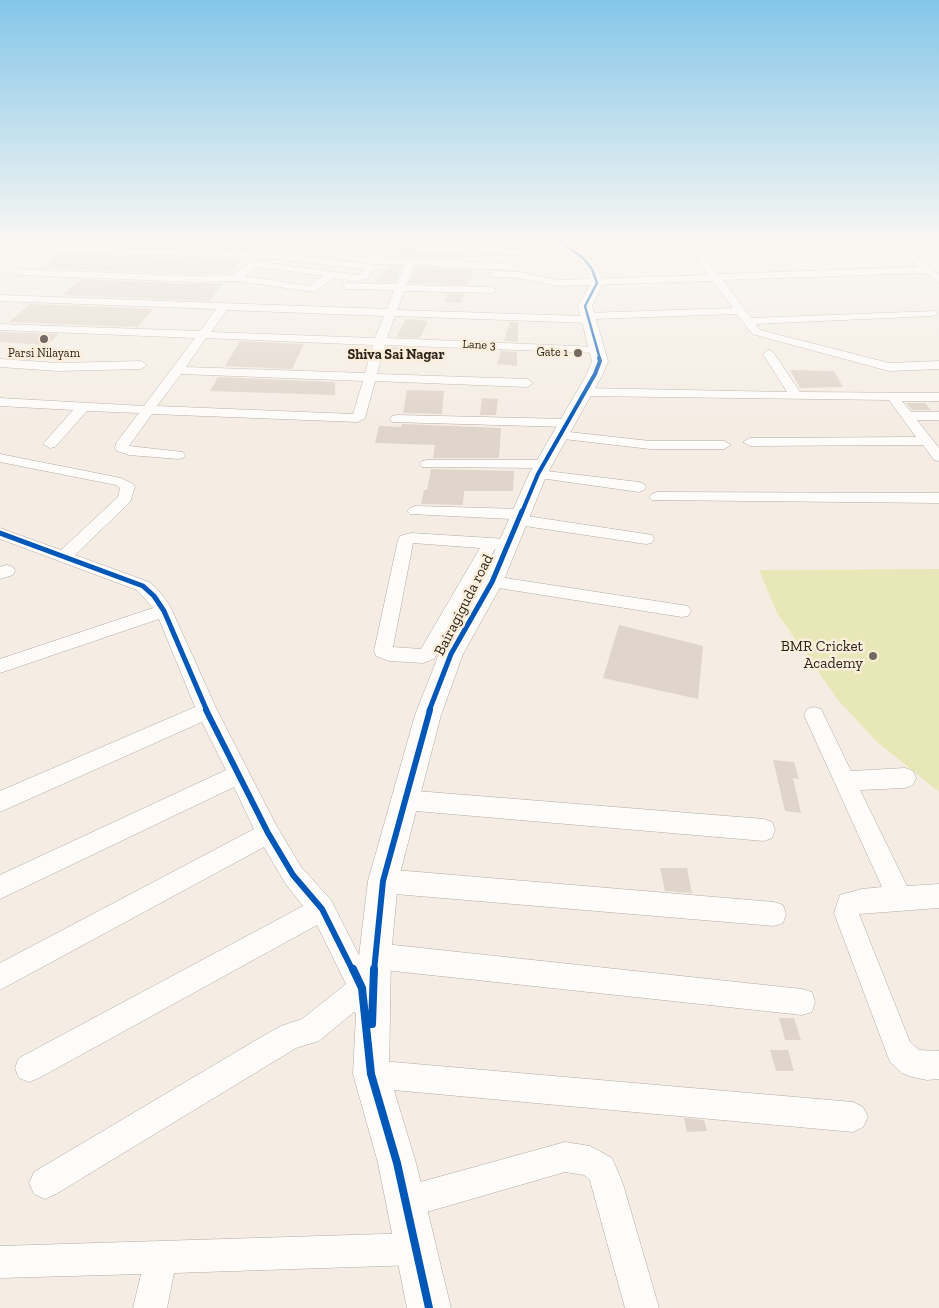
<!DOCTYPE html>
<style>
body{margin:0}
canvas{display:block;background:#f5ede4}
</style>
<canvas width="939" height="1308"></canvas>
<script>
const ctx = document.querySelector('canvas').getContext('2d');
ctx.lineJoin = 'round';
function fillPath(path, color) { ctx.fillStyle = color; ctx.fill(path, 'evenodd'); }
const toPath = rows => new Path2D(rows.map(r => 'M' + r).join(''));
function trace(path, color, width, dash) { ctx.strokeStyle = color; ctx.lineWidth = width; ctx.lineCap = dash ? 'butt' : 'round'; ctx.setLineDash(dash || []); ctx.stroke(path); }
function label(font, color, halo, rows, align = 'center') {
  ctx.font = font + ' "Zilla Slab",serif'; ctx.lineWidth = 5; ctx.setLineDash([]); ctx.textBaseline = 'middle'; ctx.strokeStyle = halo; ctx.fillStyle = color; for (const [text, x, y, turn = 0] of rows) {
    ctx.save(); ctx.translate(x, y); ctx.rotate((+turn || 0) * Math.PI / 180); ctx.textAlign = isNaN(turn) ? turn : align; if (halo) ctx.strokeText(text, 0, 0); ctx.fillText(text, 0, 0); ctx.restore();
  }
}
fillPath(toPath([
 [939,569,939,792,876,741,838,700,777,613,759,570]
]), '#e8e7b7');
fillPath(toPath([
 [89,241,261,241,251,250,84,245],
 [400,250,463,253,461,259,395,256],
 [63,252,75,254,241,260,228,273,191,274,44,268],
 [389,266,402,266,396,282,373,282],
 [415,267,456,269,474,271,468,285,410,283],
 [81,279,191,284,223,283,210,301,63,295],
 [447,294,464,294,461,303,445,302],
 [30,304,153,309,138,327,9,322],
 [406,319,428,321,420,338,396,337],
 [510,322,518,322,518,342,504,341],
 [0,332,59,334,47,345,0,342],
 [240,341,256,342,304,344,292,369,225,366],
 [391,347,415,348,409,361,385,358],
 [501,351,517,352,517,366,497,364],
 [790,370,834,371,843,387,800,388],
 [218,377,335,382,335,395,210,391],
 [407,390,444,391,442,414,403,413],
 [482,398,498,399,496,415,480,415],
 [906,403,925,403,931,410,912,410],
 [402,424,501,428,499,458,433,458,435,445,375,443,379,426,401,427],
 [431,469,514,471,513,491,464,491,463,505,421,504,424,490,427,490],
 [619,625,703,646,698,699,603,678],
 [773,760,794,762,799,779,793,778,801,813,785,811],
 [660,868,687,868,692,893,665,891],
 [779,1018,794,1018,801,1040,785,1040],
 [770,1050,788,1050,794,1071,776,1071],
 [684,1118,704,1120,707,1131,687,1132]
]), '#e0d5ca');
const minor = toPath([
 [345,241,379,241,520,249,525,252,520,255,389,247,381,257,509,264,514,267,509,270,414,265,407,285,492,287,497,290,492,293,404,291,397,310,582,316,583,314,587,313,733,308,713,281,557,286,519,278,494,277,489,274,494,271,520,272,557,280,708,275,687,246,617,248,612,245,617,242,673,241,762,241,758,244,696,245,718,274,918,267,886,241,896,241,939,274,939,282,925,273,723,280,751,318,936,311,937,313,936,315,932,316,756,324,760,330,889,363,939,361,939,369,889,371,752,334,737,314,593,319,592,322,588,323,395,316,387,338,598,347,604,350,598,353,385,345,377,374,527,379,533,383,527,387,375,381,365,418,358,422,152,414,129,446,183,452,185,455,183,458,178,459,129,455,117,451,115,448,116,443,139,413,87,411,55,447,50,448,43,444,73,410,0,406,0,398,144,406,195,338,0,330,0,324,200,331,216,309,0,301,0,295,387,309,394,290,347,289,342,286,347,283,397,284,405,264,373,264,354,261,354,257,357,256,371,257,380,246,349,244,345,241],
 [227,310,384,316,375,338,211,332,227,310],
 [206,338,373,345,365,373,186,367,206,338],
 [181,374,363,381,353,414,157,406,181,374],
 [591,241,600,241,603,244,598,247,595,246,591,241],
 [78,247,273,253,371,264,376,267,367,279,356,281,334,278,314,292,237,281,191,282,20,275,15,272,20,269,191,276,234,275,248,264,257,261,356,275,360,274,364,269,273,259,75,252,75,248,78,247],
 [258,267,323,276,309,286,245,276,258,267],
 [769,350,773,352,800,392,939,393,939,401,902,401,911,412,939,412,939,420,917,420,939,448,939,461,934,460,923,445,750,446,743,442,750,438,916,437,889,400,584,396,578,392,584,388,787,392,763,354,769,350],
 [0,359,58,363,141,361,147,365,141,369,58,371,0,367,0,359],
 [397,415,567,419,574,423,567,427,392,422,390,419,392,416,397,415],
 [560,431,650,441,724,441,731,445,724,449,650,449,555,438,553,435,560,431],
 [0,454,121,478,133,484,135,487,130,502,75,555,149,582,160,592,170,606,217,710,276,825,301,867,331,900,371,979,375,988,377,1004,374,1014,364,1017,354,1012,319,1041,296,1048,283,1056,56,1194,45,1199,34,1194,29,1183,34,1172,263,1036,281,1026,302,1019,346,984,317,925,39,1078,29,1082,19,1078,15,1068,19,1058,303,906,285,883,264,847,0,990,0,963,254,829,234,787,0,899,0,875,226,770,202,722,0,812,0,791,195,707,159,619,0,673,0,659,153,608,137,590,0,539,0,528,61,550,118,497,120,488,116,485,0,462,0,454],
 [427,460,543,460,548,461,550,464,548,467,543,468,422,467,420,464,422,461,427,460],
 [538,470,639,482,644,484,646,487,644,490,639,492,533,477,531,474,533,471,538,470],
 [657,492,939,493,939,503,652,500,649,497,652,494,657,492],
 [415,506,521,509,526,511,529,514,527,516,646,534,652,535,654,539,652,543,646,544,518,525,512,524,511,519,410,514,407,511,410,508,415,506],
 [411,533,507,539,513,540,515,544,513,548,507,549,495,549,464,604,481,608,484,613,481,618,475,619,458,615,434,659,423,663,389,661,376,656,374,651,398,540,400,536,411,533],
 [413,543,480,548,421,649,393,647,413,543],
 [7,565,13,567,15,571,13,575,0,579,0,567,7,565],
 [492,576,682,605,688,606,691,611,688,616,682,617,486,586,483,582,486,578,492,576],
 [814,707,821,709,851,771,905,768,913,771,916,778,913,785,905,788,860,790,907,886,939,884,939,908,859,914,910,1042,919,1050,939,1051,939,1079,927,1080,912,1077,902,1073,890,1062,834,913,840,895,862,889,882,887,804,715,807,709,814,707],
 [404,790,764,819,772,822,775,830,772,838,764,841,404,810,396,807,393,800,396,793,404,790],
 [383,869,774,902,783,905,786,914,783,923,774,926,383,893,374,889,371,881,374,873,383,869],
 [375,943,802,989,812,992,815,1002,812,1012,802,1015,375,969,366,965,362,956,366,947,375,943],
 [370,1054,380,1058,381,1061,853,1102,863,1107,868,1117,863,1127,853,1132,371,1088,361,1084,356,1068,360,1058,370,1054],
 [565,1142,590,1146,612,1158,623,1184,659,1308,625,1308,591,1184,590,1180,584,1175,565,1172,406,1218,395,1213,390,1202,395,1191,406,1186,565,1142],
 [416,1233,428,1237,432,1249,428,1261,416,1265,174,1273,167,1308,133,1308,141,1274,0,1278,0,1246,416,1233]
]);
const tertiary = toPath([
 [554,241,567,241,587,255,598,269,603,283,592,306,608,361,603,374,547,474,503,582,463,654,441,715,398,881,391,956,389,1074,416,1163,451,1308,407,1308,378,1163,353,1074,359,956,368,881,415,715,439,654,481,582,529,474,587,374,592,361,578,306,591,283,586,270,579,261,554,241]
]);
trace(minor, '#b2aaa1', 1);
trace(tertiary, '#b2aaa1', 1);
fillPath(minor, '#fefcfb');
fillPath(tertiary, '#fefcfb');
trace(toPath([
 [560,241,583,258,592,269,597,283,585,306,600,359]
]), '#0057b8', 2.5);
trace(toPath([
 [522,512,538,474,595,374,600,361,599,358]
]), '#0057b8', 4);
trace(toPath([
 [0,533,143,586,154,596,164,611,207,711],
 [429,711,451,654,492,582,522,511]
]), '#0057b8', 5);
trace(toPath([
 [206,710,268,833,293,875,322,909,353,971],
 [374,971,383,881,430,710]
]), '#0057b8', 6);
trace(toPath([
 [353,969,362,988,371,1074,397,1163,429,1308],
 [372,1024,374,969]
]), '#0057b8', 8);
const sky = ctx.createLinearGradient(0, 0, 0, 424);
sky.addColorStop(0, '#84c6e9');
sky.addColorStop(0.57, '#faf7f3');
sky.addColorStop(1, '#faf7f300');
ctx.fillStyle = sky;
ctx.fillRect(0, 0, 939, 424);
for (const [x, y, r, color] of [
 [44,339,5,"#736b61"],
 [578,353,5,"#736b61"],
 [873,656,5,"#736b61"]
]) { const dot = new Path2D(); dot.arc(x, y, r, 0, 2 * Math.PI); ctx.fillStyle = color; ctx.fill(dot); trace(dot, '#fceedd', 2); }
label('12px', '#2d251a', '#fceedd', [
 ["Lane 3",479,345,2]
]);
label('12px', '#2d251a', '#fceedd', [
 ["Gate 1",568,353],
 ["Parsi Nilayam",44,354,"center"]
], 'right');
label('bold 14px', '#2d251a', '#fceedd', [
 ["Shiva Sai Nagar",396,355]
]);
label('15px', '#2d251a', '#fceedd', [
 ["Bairagiguda road",464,605,-63]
]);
label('15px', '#2d251a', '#fceedd', [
 ["BMR Cricket",863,647],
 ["Academy",863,664]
], 'right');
</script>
